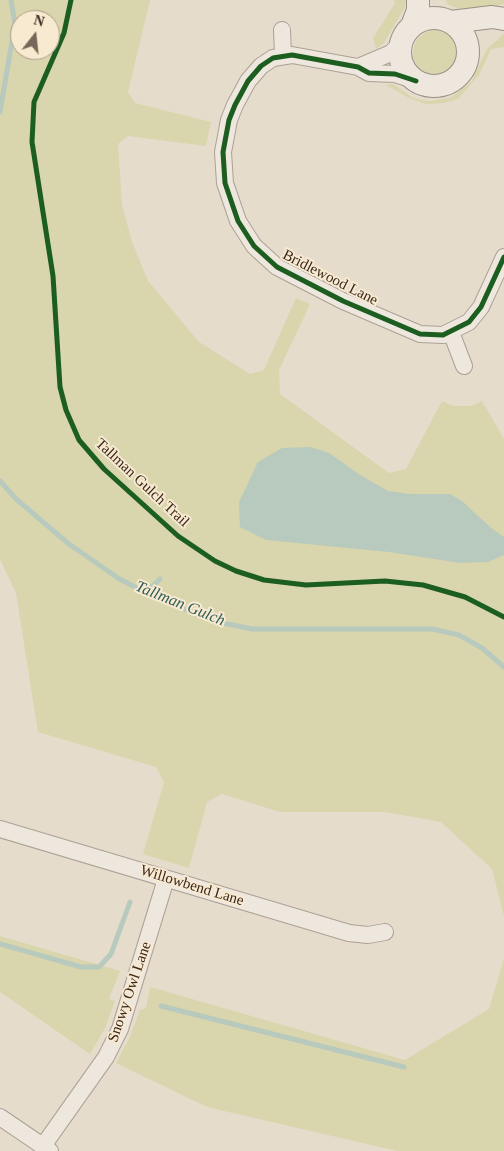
<!DOCTYPE html>
<style>
body{margin:0}
#map{position:relative;width:504px;height:1151px;overflow:hidden;background:#e6dccc;font-family:"Times New Roman",serif}
canvas{display:block}
.north{position:absolute;left:10px;top:10px;width:50px;height:50px;box-sizing:border-box;background:#f8e9d1;border:1px solid #ac9c89;border-radius:50%;rotate:16deg;font-size:14px;font-weight:700;line-height:20px;text-align:center;color:#3a281c}
.north::after{content:'';display:block;margin:auto;width:18px;height:22px;background:#76675a;clip-path:polygon(50% 0,100% 100%,50% 72%,0 100%)}
</style>
<div id="map">
<canvas width="504" height="1151"></canvas>
<div class="north">N</div>
</div>
<script>
const ctx = document.querySelector('canvas').getContext('2d');
ctx.lineJoin = 'round';
function fillPath(path, color) { ctx.fillStyle = color; ctx.fill(path, 'evenodd'); }
const toPath = rows => new Path2D(rows.map(r => 'M' + r).join(''));
function trace(path, color, width, dash) { ctx.strokeStyle = color; ctx.lineWidth = width; ctx.lineCap = dash ? 'butt' : 'round'; ctx.setLineDash(dash || []); ctx.stroke(path); }
function label(font, color, halo, rows, align = 'center') {
  ctx.font = font + ' "Times New Roman",serif'; ctx.lineWidth = 4; ctx.setLineDash([]); ctx.textBaseline = 'middle'; ctx.strokeStyle = halo; ctx.fillStyle = color; for (const [text, x, y, turn = 0] of rows) {
    ctx.save(); ctx.translate(x, y); ctx.rotate((+turn || 0) * Math.PI / 180); ctx.textAlign = isNaN(turn) ? turn : align; if (halo) ctx.strokeText(text, 0, 0); ctx.fillText(text, 0, 0); ctx.restore();
  }
}
fillPath(toPath([
 [0,0,150,0,128,92,135,103,211,122,206,146,128,136,118,144,122,205,132,242,148,281,199,342,250,374,264,370,296,298,310,304,279,370,280,394,389,473,406,469,442,401,453,406,471,406,482,401,504,439,504,916,492,869,441,822,385,812,280,812,222,794,207,802,189,868,143,854,164,782,156,767,38,732,16,593,0,559],
 [20,20,50,20,50,50,20,50],
 [394,0,409,0,384,43,376,49,373,38,395,3],
 [446,0,504,0,504,4,468,13,447,4],
 '413 53a23 23 0 1 1 46 0a23 23 0 1 1-46 0Z',
 [504,34,504,47,491,49,479,75,458,99,444,103,426,104,409,98,386,85,393,84,413,98,420,100,430,101,450,98,471,82,487,49],
 [0,936,120,971,109,999,115,1001,105,1028,90,1054,0,992],
 [504,958,504,1151,397,1151,207,1107,116,1063,129,1039,140,1010,146,1008,150,987,405,1060,489,1009]
]), '#d9d5ad');
fillPath(toPath([
 [311,447,329,453,360,475,388,491,410,494,450,494,462,501,491,528,504,537,504,555,488,562,460,563,389,552,266,540,240,527,239,502,258,462,282,448]
]), '#b8cabd');
trace(toPath([
 [0,112,15,24,11,0],
 [0,481,16,499,69,544,118,578,146,593,213,621,252,629,432,629,459,635,482,648,504,667],
 [146,593,160,579],
 [0,944,81,967,99,967,111,954,130,902],
 [161,1006,404,1067]
]), '#b8cabd', 5);
const street = toPath([
 [282,30,283,55],
 [358,67,391,53,401,43],
 [416,81,395,74,369,73,358,67,292,55,273,58,261,66,248,81,235,105,229,120,223,152,225,183,238,221,254,246,277,267,343,301,420,334,443,335,469,322,481,307,504,257],
 [451,332,464,366],
 [0,829,349,933,368,935,385,932],
 [0,1117,50,1151],
 [43,1146,106,1057,120,1029,166,879]
]);
const secondary = toPath([
 '400 52a34 34 0 1 1 68 0a34 34 0 1 1-68 0Z',
 [451,22,492,17,504,19],
 [412,26,418,10,418,0]
]);
trace(street, '#aba195', 18);
trace(secondary, '#9a9085', 24);
trace(street, '#eee7de', 16);
trace(secondary, '#eee7de', 22);
trace(toPath([
 [71,0,64,33,34,102,32,142,53,276,60,387,66,410,79,440,104,469,178,536,215,561,236,571,264,580,306,585,385,581,423,585,465,597,504,617],
 [416,81,395,74,369,73,358,67,292,55,273,58,261,66,248,81,235,105,229,120,223,152,225,183,238,221,254,246,277,267,343,301,420,334,443,335,469,322,481,307,504,257]
]), '#1b5e20', 5);
label('15px', '#3a281c', '#f8e9d1', [
 ["Bridlewood Lane",330,278,27],
 ["Tallman Gulch Trail",142,483,43],
 ["Willowbend Lane",192,886,17],
 ["Snowy Owl Lane",130,992,-71]
]);
label('italic 16px', '#2b5b53', '#f8e9d1', [
 ["Tallman Gulch",180,604,22]
]);
</script>
